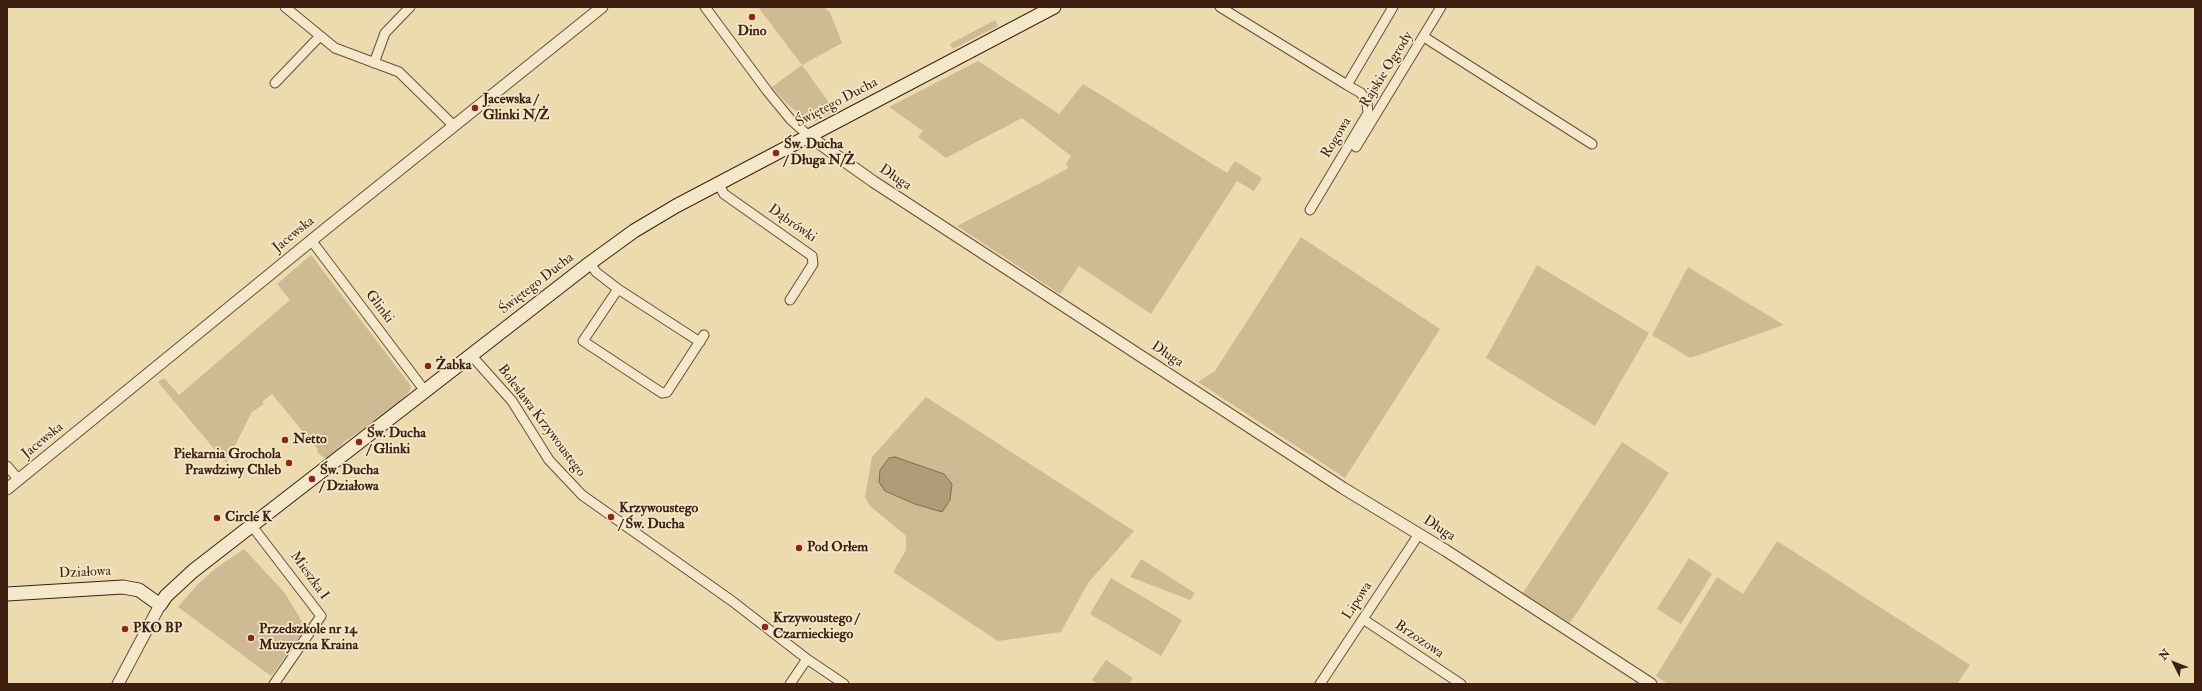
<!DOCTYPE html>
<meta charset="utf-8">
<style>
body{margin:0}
#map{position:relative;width:2202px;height:691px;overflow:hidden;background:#ecdbae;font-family:"IM FELL Double Pica",serif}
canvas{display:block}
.frame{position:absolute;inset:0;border:8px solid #3e1f10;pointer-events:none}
.north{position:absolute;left:2154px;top:643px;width:40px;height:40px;-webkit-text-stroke:3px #f3e8ca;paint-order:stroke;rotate:312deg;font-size:11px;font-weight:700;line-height:16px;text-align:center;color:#3e1f10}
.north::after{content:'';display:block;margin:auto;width:14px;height:18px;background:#3e1f10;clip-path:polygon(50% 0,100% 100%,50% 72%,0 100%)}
</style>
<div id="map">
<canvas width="2202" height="691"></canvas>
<div class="frame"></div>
<div class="north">N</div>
</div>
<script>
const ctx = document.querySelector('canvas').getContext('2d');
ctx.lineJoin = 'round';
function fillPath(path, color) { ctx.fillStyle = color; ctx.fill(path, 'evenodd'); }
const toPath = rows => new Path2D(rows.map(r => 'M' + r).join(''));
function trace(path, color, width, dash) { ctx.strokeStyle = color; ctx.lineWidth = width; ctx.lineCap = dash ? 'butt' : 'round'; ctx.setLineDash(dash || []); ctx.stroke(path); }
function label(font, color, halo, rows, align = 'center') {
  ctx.font = font + ' "IM FELL Double Pica",serif'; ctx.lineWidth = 3.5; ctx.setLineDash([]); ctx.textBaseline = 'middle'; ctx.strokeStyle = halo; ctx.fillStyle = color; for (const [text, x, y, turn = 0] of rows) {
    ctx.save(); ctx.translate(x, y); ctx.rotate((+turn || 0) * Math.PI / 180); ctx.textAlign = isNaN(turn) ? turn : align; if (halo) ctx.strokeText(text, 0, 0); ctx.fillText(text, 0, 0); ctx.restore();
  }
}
fillPath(toPath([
 [758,7,824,7,830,12,842,43,802,65,835,111,816,121,808,121,787,104,772,87,802,65],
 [995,20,998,26,953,49,950,44],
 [978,61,1059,114,1083,84,1227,173,1235,161,1262,178,1254,191,1237,181,1151,314,1079,266,1060,294,957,226,1069,168,1066,164,1071,156,1022,118,946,158,918,137,923,131,889,107],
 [1301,237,1440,329,1345,478,1198,382,1215,371],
 [311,255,411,386,410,391,392,410,345,441,330,459,323,457,317,452,318,450,272,394,262,402,264,404,252,412,226,463,158,382,164,378,179,395,290,300,277,284],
 [1537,265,1649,333,1595,426,1486,358],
 [1688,267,1784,325,1690,358,1652,335],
 [926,397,1134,531,1088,583,1061,632,998,641,893,572,906,550,906,536,870,506,865,497,872,457],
 [1622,442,1669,473,1570,623,1523,593],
 [1777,541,1970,665,1957,684,1668,684,1656,676,1717,577,1743,594],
 [244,549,284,592,306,628,271,676,178,607,197,585,216,568],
 [1689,558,1712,574,1681,624,1657,609],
 [1141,559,1195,593,1190,600,1130,577],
 [1111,578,1182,620,1161,656,1090,614],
 [1106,660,1133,678,1129,684,1098,684,1092,680]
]), '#cebb93');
const water = toPath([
 [895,457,944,474,952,484,950,500,942,512,915,504,885,491,879,482,880,470,889,458,895,457]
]);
fillPath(water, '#b19b78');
trace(water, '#83694e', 1);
const minor = toPath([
 [285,7,335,48,399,72,453,125],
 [705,7,768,92,791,120,809,136],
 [1220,7,1347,85,1393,7],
 [1424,37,1592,144],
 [374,63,385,33,410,7],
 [275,83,319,37],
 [1356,147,1441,7],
 [718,183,724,194,812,256,813,264,790,300],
 [1310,210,1368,113,1367,103,1361,93,1347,85],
 [311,240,425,391],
 [590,263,596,272,618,289,700,342],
 [618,289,583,341,662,393,667,392,704,335],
 [471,355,512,401,549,460,582,495,732,601,807,659,844,684],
 [7,466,19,480],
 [252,526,321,616,274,684],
 [1363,619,1461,684],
 [790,684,807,659],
 [1320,684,1419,534]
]);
const tertiary = toPath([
 [809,136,874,182,1343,488,1445,550,1651,684],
 [7,489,323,231,602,7],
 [118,684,160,605]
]);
const secondary = toPath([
 [7,594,123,587,139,590,160,605,166,596,193,571,590,263,634,231,676,206,1054,7]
]);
trace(minor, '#6a4e38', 11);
trace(tertiary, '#6a4e38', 13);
trace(secondary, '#3e1f10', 15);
trace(minor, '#f3e8ca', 9);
trace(tertiary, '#f3e8ca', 11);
trace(secondary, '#f3e8ca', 13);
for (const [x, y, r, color] of [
 [752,17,4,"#8f2418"],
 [475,108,4,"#8f2418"],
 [776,153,4,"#8f2418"],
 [428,366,4,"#8f2418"],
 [285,440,4,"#8f2418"],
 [359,442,4,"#8f2418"],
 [289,463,4,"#8f2418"],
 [312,479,4,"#8f2418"],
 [611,517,4,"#8f2418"],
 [217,518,4,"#8f2418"],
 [799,548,4,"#8f2418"],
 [765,627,4,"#8f2418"],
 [125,629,4,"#8f2418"],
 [251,638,4,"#8f2418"]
]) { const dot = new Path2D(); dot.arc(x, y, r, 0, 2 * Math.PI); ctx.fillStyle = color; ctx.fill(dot); trace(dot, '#f3e8ca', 1.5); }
label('bold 14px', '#3e1f10', '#f3e8ca', [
 ["Dino",752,32,"center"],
 ["Jacewska /",483,100],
 ["Glinki N/Ż",483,116],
 ["Św. Ducha",784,145],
 ["/ Długa N/Ż",784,161],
 ["Żabka",436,366],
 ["Św. Ducha",367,434],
 ["/ Glinki",367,450],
 ["Netto",293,440],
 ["Piekarnia Grochola",281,455,"right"],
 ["Prawdziwy Chleb",281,471,"right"],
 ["Św. Ducha",320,471],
 ["/ Działowa",320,487],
 ["Krzywoustego",619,509],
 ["/ Św. Ducha",619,525],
 ["Circle K",225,518],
 ["Pod Orłem",807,548],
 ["Krzywoustego /",773,619],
 ["Czarnieckiego",773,635],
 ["PKO BP",133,629],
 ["Przedszkole nr 14",259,630],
 ["Muzyczna Kraina",259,646]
], 'left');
label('14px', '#3e1f10', '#f3e8ca', [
 ["Rajskie Ogrody",1387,70,-58],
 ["Świętego Ducha",837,103,-28],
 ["Rogowa",1337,138,-59],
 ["Długa",895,178,33],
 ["Dąbrówki",792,224,35],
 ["Jacewska",294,235,-39],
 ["Świętego Ducha",537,284,-38],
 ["Glinki",379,307,53],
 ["Długa",1167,355,33],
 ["Bolesława Krzywoustego",541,421,53],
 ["Jacewska",43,441,-39],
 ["Długa",1439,529,32],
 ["Działowa",85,573,-3],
 ["Mieszka I",309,576,54],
 ["Lipowa",1358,601,-57],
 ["Brzozowa",1419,640,34]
]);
</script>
